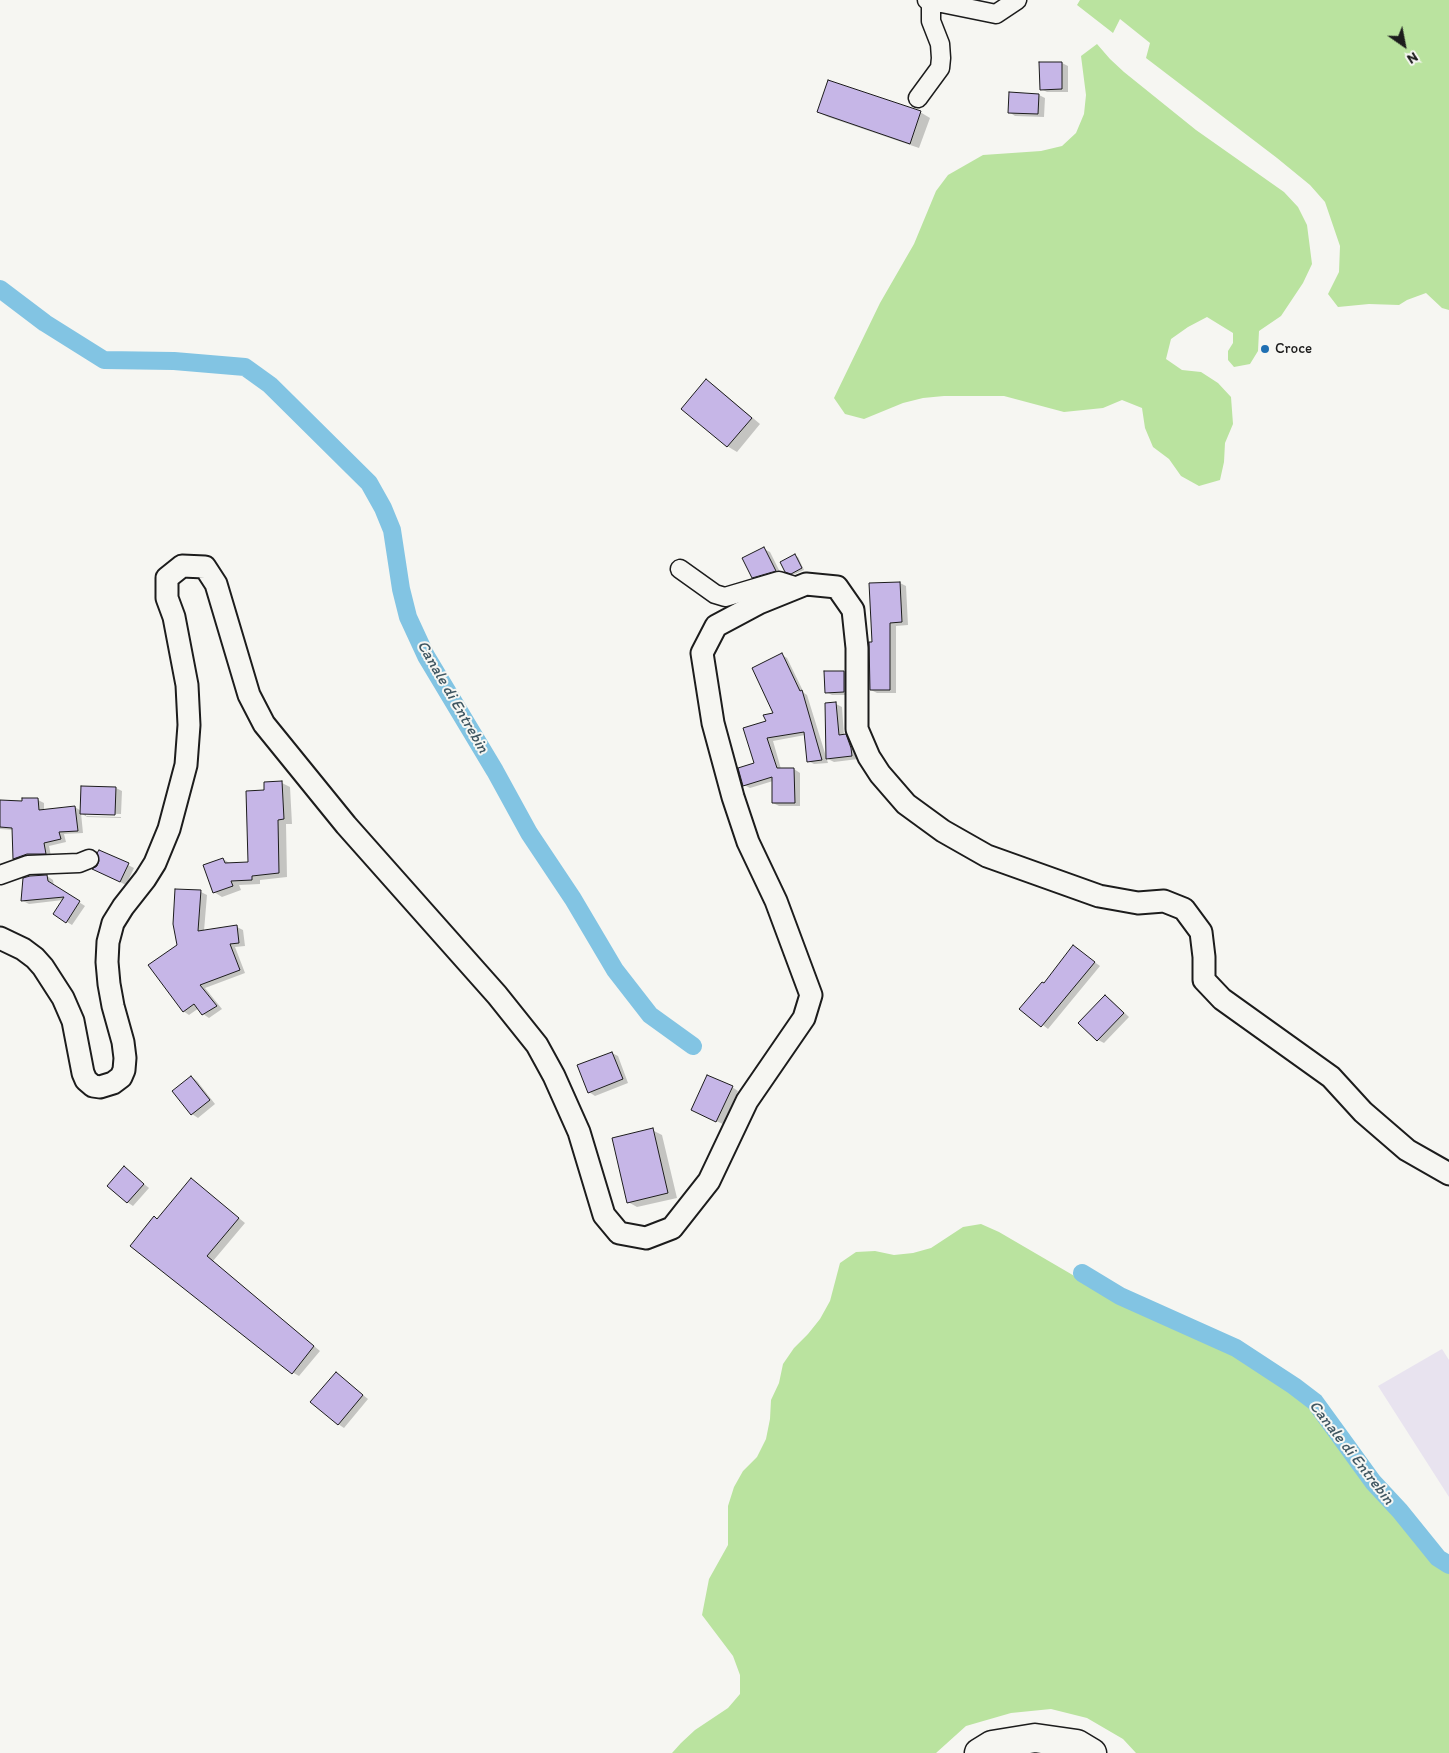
<!DOCTYPE html>
<style>
body{margin:0}
#map{position:relative;width:1449px;height:1753px;overflow:hidden;background:#f6f6f2;font-family:Itim,sans-serif}
canvas{display:block}
.north{position:absolute;left:1379px;top:20px;width:50px;height:50px;-webkit-text-stroke:4px #f6f6f2;paint-order:stroke;rotate:147deg;font-size:14px;font-weight:700;line-height:20px;text-align:center;color:#1c1c1c}
.north::after{content:'';display:block;margin:auto;width:18px;height:22px;background:#1c1c1c;clip-path:polygon(50% 0,100% 100%,50% 72%,0 100%)}
</style>
<div id="map">
<canvas width="1449" height="1753"></canvas>
<div class="north">N</div>
</div>
<script>
const ctx = document.querySelector('canvas').getContext('2d');
ctx.lineJoin = 'round';
function fillPath(path, color) { ctx.fillStyle = color; ctx.fill(path, 'evenodd'); }
const toPath = rows => new Path2D(rows.map(r => 'M' + r).join(''));
function trace(path, color, width, dash) { ctx.strokeStyle = color; ctx.lineWidth = width; ctx.lineCap = dash ? 'butt' : 'round'; ctx.setLineDash(dash || []); ctx.stroke(path); }
function label(font, color, halo, rows, align = 'center') {
  ctx.font = font + ' Itim,sans-serif'; ctx.lineWidth = 4; ctx.setLineDash([]); ctx.textBaseline = 'middle'; ctx.strokeStyle = halo; ctx.fillStyle = color; for (const [text, x, y, turn = 0] of rows) {
    ctx.save(); ctx.translate(x, y); ctx.rotate((+turn || 0) * Math.PI / 180); ctx.textAlign = isNaN(turn) ? turn : align; if (halo) ctx.strokeText(text, 0, 0); ctx.fillText(text, 0, 0); ctx.restore();
  }
}
fillPath(toPath([
 [1442,1349,1449,1360,1449,1497,1378,1386]
]), '#e8e3ef');
fillPath(toPath([
 [1080,0,1449,0,1449,310,1442,308,1426,293,1407,300,1399,305,1369,304,1338,307,1328,294,1339,272,1340,246,1325,202,1310,185,1277,158,1146,58,1150,43,1120,19,1113,33,1077,5],
 [1097,44,1110,59,1124,72,1196,130,1284,192,1298,207,1307,225,1312,264,1303,283,1281,316,1259,331,1258,351,1250,364,1234,367,1228,360,1228,351,1233,343,1233,333,1207,317,1188,327,1171,339,1166,359,1182,370,1201,372,1218,383,1231,397,1233,424,1225,443,1224,462,1220,480,1199,486,1181,476,1169,459,1153,447,1145,428,1142,408,1122,400,1103,408,1064,412,1004,396,944,396,923,398,903,403,864,419,845,414,834,398,880,303,914,244,936,191,948,175,983,155,1041,151,1062,146,1076,133,1084,114,1086,95,1081,56],
 [981,1224,999,1232,1107,1295,1195,1334,1224,1350,1287,1387,1310,1403,1326,1420,1349,1458,1401,1521,1429,1554,1449,1570,1449,1753,1136,1753,1123,1739,1087,1718,1051,1709,1011,1713,966,1726,936,1753,672,1753,681,1743,695,1730,728,1708,740,1694,740,1675,733,1656,702,1615,709,1579,728,1545,728,1506,734,1487,743,1471,757,1457,766,1439,770,1419,771,1400,779,1383,783,1364,794,1348,808,1334,820,1319,830,1301,840,1263,856,1252,875,1251,894,1255,913,1253,931,1248,963,1227]
]), '#bae39f');
fillPath(toPath([
 [1062,63,1068,66,1068,92,1047,92,1041,89],
 [1010,94,1039,95,1045,98,1044,117,1015,116,1009,112],
 [818,112,920,112,930,118,919,148,828,117],
 [706,380,715,386,760,424,737,452,727,446],
 [764,549,770,552,781,574,759,581,753,577],
 [795,556,798,557,804,570,795,574,789,573],
 [900,583,906,586,908,625,896,626,896,693,877,693,871,690,874,644],
 [782,655,787,658,804,693,807,695,828,763,814,764,808,761,805,735,773,741,781,769,794,769,800,773,800,806,779,806,773,803,773,781,750,788,744,785,755,764,767,722,775,713],
 [844,672,850,675,850,695,832,695,826,692,825,673],
 [836,704,842,707,844,736,852,739,857,752,858,759,834,762,828,759],
 [282,783,290,787,292,824,286,824,287,877,260,880,260,884,239,885,241,890,222,897,214,892,223,859,231,864,249,863,265,792],
 [116,788,122,791,121,814,86,813,86,816,121,817,121,818,87,817,81,813,83,833,64,834,66,842,49,846,51,856,20,862,14,858,14,830,0,829,0,801,23,803,38,800,44,803,44,811,75,807,81,811],
 [128,865,134,868,126,885,99,872],
 [47,876,53,880,54,886,85,906,72,925,54,914,63,900,29,904,23,901],
 [177,890,201,892,207,895,204,931,237,927,243,930,245,946,235,947,245,973,205,988,222,1009,209,1018,203,1014,199,1008,189,1015,183,1011,178,946],
 [1074,947,1100,966,1048,1029,1021,1008,1045,985],
 [1105,997,1111,1000,1129,1017,1104,1043,1098,1040],
 [612,1053,618,1056,628,1083,595,1096,589,1092],
 [192,1077,197,1081,215,1104,198,1118,192,1114],
 [732,1087,738,1091,723,1124,698,1113],
 [652,1130,662,1135,677,1198,637,1207,628,1202],
 [124,1168,149,1188,133,1206,127,1202],
 [192,1180,245,1223,213,1261,320,1351,299,1376,292,1372,158,1220],
 [336,1373,368,1399,344,1428,338,1424]
]), '#0003');
trace(toPath([
 [0,289,45,323,104,360,174,361,245,367,270,385,369,483,383,508,392,530,401,589,408,617,426,656,495,771,529,833,573,899,615,970,650,1015,693,1046],
 [1082,1273,1120,1296,1236,1348,1294,1386,1315,1402,1373,1482,1400,1511,1438,1558,1449,1565]
]), '#82c4e3', 18);
const building = toPath([
 [1039,62,1062,62,1062,89,1040,90,1039,62],
 [828,80,921,111,910,144,817,112,828,80],
 [1009,92,1039,94,1038,114,1008,113,1009,92],
 [706,379,752,418,727,447,681,409,706,379],
 [764,547,776,571,752,578,742,558,764,547],
 [795,554,802,568,791,574,785,572,780,562,795,554],
 [900,582,902,622,890,623,890,690,870,690,869,642,872,642,869,583,900,582],
 [782,653,800,691,802,690,822,760,807,762,804,732,767,738,777,768,794,768,795,803,772,803,772,777,743,786,738,768,754,763,743,728,766,721,763,715,773,713,752,668,782,653],
 [824,671,844,671,844,692,825,693,824,671],
 [836,702,839,735,846,734,851,748,852,756,826,759,825,703,836,702],
 [282,781,284,819,278,820,279,873,252,876,252,880,231,881,233,886,213,893,203,865,223,858,225,863,248,862,246,791,264,790,264,782,282,781],
 [81,786,116,787,115,815,80,814,81,786],
 [22,798,38,798,39,810,75,806,78,831,59,832,61,839,44,843,46,854,27,854,13,859,12,828,0,827,0,800,22,801,22,798],
 [99,850,129,863,120,882,92,869,97,866,99,861,97,853,99,850],
 [47,875,48,881,80,901,66,923,53,914,64,897,21,901,23,878,30,876,47,875],
 [175,889,201,890,198,931,237,925,239,943,230,944,240,970,200,985,217,1006,202,1015,194,1004,183,1012,148,965,177,945,173,924,175,889],
 [1073,945,1095,962,1041,1027,1019,1009,1042,982,1044,983,1073,945],
 [1105,995,1124,1013,1097,1041,1078,1023,1105,995],
 [612,1052,623,1079,588,1093,577,1065,612,1052],
 [707,1075,733,1086,716,1122,691,1110,707,1075],
 [191,1076,210,1100,191,1115,172,1091,191,1076],
 [653,1128,668,1193,627,1203,612,1138,653,1128],
 [124,1166,144,1184,127,1203,107,1186,124,1166],
 [191,1178,239,1218,207,1256,314,1346,292,1374,130,1246,154,1216,157,1219,191,1178],
 [336,1372,363,1395,338,1425,310,1402,336,1372]
]);
fillPath(building, '#c6b6e7');
trace(building, '#1c1c1c', 1);
const minor = toPath([
 [927,0,996,14,1017,0],
 [918,98,940,68,941,58,940,44,931,21,931,1],
 [680,569,715,594,725,597,779,581,798,587],
 [0,875,28,865,79,863,89,859]
]);
const tertiary = toPath([
 [0,938,23,949,35,958,43,967,63,998,73,1021,83,1073,86,1080,93,1086,100,1087,113,1083,121,1077,124,1070,125,1058,123,1042,113,1006,109,984,107,962,108,942,113,923,123,907,145,879,155,863,169,829,186,765,189,725,187,685,174,617,167,598,167,578,182,566,205,567,216,584,249,695,264,724,346,825,497,995,537,1045,554,1076,579,1132,604,1215,619,1233,646,1238,672,1228,709,1181,747,1101,804,1018,811,995,776,901,748,842,733,797,713,723,702,653,716,626,759,603,806,584,837,587,853,610,857,648,857,729,869,757,880,774,906,804,943,831,987,856,1099,896,1138,903,1164,901,1184,909,1201,932,1204,957,1204,980,1222,999,1331,1077,1363,1112,1407,1150,1449,1174]
]);
const primary = toPath([
 [979,1753,992,1745,1035,1738,1077,1744,1092,1753]
]);
trace(minor, '#1c1c1c', 21);
trace(tertiary, '#1c1c1c', 25);
trace(primary, '#1c1c1c', 31);
trace(minor, '#f6f6f2', 18);
trace(tertiary, '#f6f6f2', 21);
trace(primary, '#f6f6f2', 28);
for (const [x, y, r, color] of [
 [1265,349,5,"#1f6fb2"]
]) { const dot = new Path2D(); dot.arc(x, y, r, 0, 2 * Math.PI); ctx.fillStyle = color; ctx.fill(dot); trace(dot, '#f6f6f2', 2); }
label('15px', '#1c1c1c', '#f6f6f2', [
 ["Croce",1275,349]
], 'left');
label('italic 16px', '#405762', '#f6f6f2', [
 ["Canale di Entrebin",452,697,60],
 ["Canale di Entrebin",1351,1453,52]
]);
</script>
